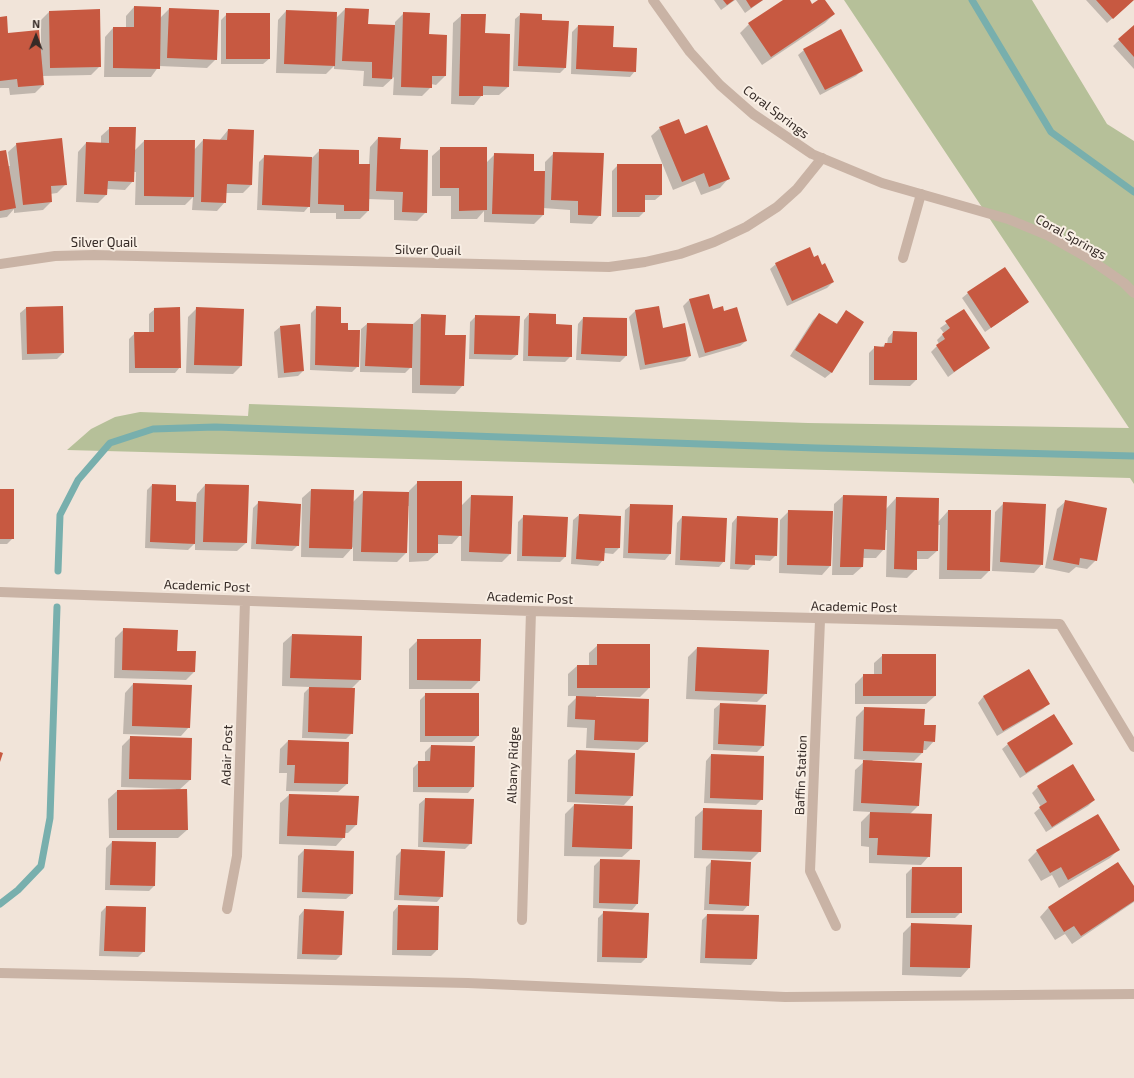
<!DOCTYPE html>
<style>
body{margin:0}
#map{position:relative;width:1134px;height:1078px;overflow:hidden;background:#f1e4d9;font-family:"Exo 2",sans-serif}
canvas{display:block}
.north{position:absolute;left:16px;top:16px;width:40px;height:40px;-webkit-text-stroke:3px #f9efe5;paint-order:stroke;rotate:1deg;font-size:11px;font-weight:700;line-height:16px;text-align:center;color:#352a26}
.north::after{content:'';display:block;margin:auto;width:14px;height:18px;background:#352a26;clip-path:polygon(50% 0,100% 100%,50% 72%,0 100%)}
</style>
<div id="map">
<canvas width="1134" height="1078"></canvas>
<div class="north">N</div>
</div>
<script>
const ctx = document.querySelector('canvas').getContext('2d');
ctx.lineJoin = 'round';
function fillPath(path, color) { ctx.fillStyle = color; ctx.fill(path, 'evenodd'); }
const toPath = rows => new Path2D(rows.map(r => 'M' + r).join(''));
function trace(path, color, width, dash) { ctx.strokeStyle = color; ctx.lineWidth = width; ctx.lineCap = dash ? 'butt' : 'round'; ctx.setLineDash(dash || []); ctx.stroke(path); }
function label(font, color, halo, rows, align = 'center') {
  ctx.font = font + ' "Exo 2",sans-serif'; ctx.lineWidth = 4; ctx.setLineDash([]); ctx.textBaseline = 'middle'; ctx.strokeStyle = halo; ctx.fillStyle = color; for (const [text, x, y, turn = 0] of rows) {
    ctx.save(); ctx.translate(x, y); ctx.rotate((+turn || 0) * Math.PI / 180); ctx.textAlign = isNaN(turn) ? turn : align; if (halo) ctx.strokeText(text, 0, 0); ctx.fillText(text, 0, 0); ctx.restore();
  }
}
fillPath(toPath([
 [844,0,1032,0,1107,124,1134,141,1134,484,1130,478,67,450,91,429,115,417,140,412,248,416,249,404,808,423,1129,428]
]), '#b6c099');
fillPath(toPath([
 [714,0,735,0,721,10],
 [736,0,763,0,745,13],
 [785,0,808,0,812,5,820,0,824,0,834,14,825,23,762,65,740,33,749,24],
 [1086,0,1133,0,1107,23],
 [134,7,160,18,169,9,218,11,216,59,207,68,159,66,151,77,104,77,105,37,113,28,126,28,126,16],
 [345,9,367,25,395,26,395,22,404,13,428,35,446,36,445,76,436,85,431,84,431,87,422,96,393,95,394,77,383,87,363,86,364,71,334,69,334,66,326,74,276,73,278,20,286,11,336,18],
 [49,12,100,66,91,75,43,76,43,85,35,93,10,95,9,88,0,88,0,18,8,34,41,44,41,20],
 [227,14,269,59,263,64,221,64,221,20],
 [521,14,541,21,565,68,560,73,513,71,515,19],
 [462,15,508,87,499,95,482,95,474,105,451,104,453,23],
 [578,26,612,48,635,71,630,77,571,74,572,32],
 [1134,26,1134,69,1113,46],
 [804,50,862,70,856,76,820,95,798,55],
 [110,128,135,150,144,141,194,150,203,140,219,141,228,130,251,185,243,193,226,193,225,202,217,211,192,210,193,197,185,205,135,205,136,172,134,172,133,181,125,190,107,189,106,195,98,203,76,202,78,152,86,143,101,144,101,136],
 [660,128,685,135,728,179,720,188,701,195,695,181,673,190,651,136],
 [378,138,399,150,426,212,417,221,394,220,394,200,368,199,368,211,360,219,336,219,336,213,310,213,310,205,304,212,257,210,259,162,265,156,312,158,320,150,358,165,369,165,370,147],
 [17,144,66,184,57,193,50,194,51,202,43,210,14,213,14,209,7,217,0,218,0,152,8,166,10,166,8,152],
 [441,148,486,163,495,154,533,172,545,172,545,162,554,153,600,215,592,224,570,223,570,210,543,208,543,215,534,224,484,222,484,211,477,219,451,219,451,196,432,196,432,156],
 [618,165,661,195,655,200,644,200,644,212,639,217,612,217,612,171],
 [776,264,821,266,833,282,827,288,787,306,770,269],
 [968,293,1028,302,985,332,962,298],
 [708,295,713,310,723,313,746,341,740,346,699,358,683,306,689,300],
 [62,307,63,353,57,359,22,360,20,313,26,308],
 [317,307,347,331,358,366,352,372,310,370,311,313],
 [658,307,662,329,690,356,685,361,640,370,629,317,635,311],
 [197,308,241,366,233,374,186,373,188,317],
 [155,309,180,367,175,373,129,373,129,339,135,333,149,333,149,314],
 [964,311,988,347,948,377,931,352,939,344,937,340,944,333,940,328],
 [846,312,863,322,831,373,825,378,790,356,813,320,819,314,836,324],
 [529,314,571,356,565,362,523,361,524,320],
 [422,316,444,336,463,385,455,394,412,393,412,366,405,373,360,372,361,329,367,324,413,324],
 [476,316,517,355,511,360,469,359,470,322],
 [583,318,626,356,620,362,576,360,578,324],
 [280,327,303,371,298,376,278,378,274,332],
 [893,332,916,380,910,386,869,385,869,353,875,347,881,347,887,344,888,338],
 [418,482,461,506,471,496,510,554,502,562,461,561,461,534,452,544,437,544,437,553,428,561,409,562,409,506,407,506,406,553,397,562,353,561,353,547,343,558,301,557,302,498,311,490,353,502,363,492,409,493,409,491],
 [152,485,175,502,196,503,197,494,205,485,246,543,237,551,195,550,195,543,188,550,145,548,147,490],
 [0,490,13,538,7,544,0,544],
 [843,496,886,509,896,498,938,522,948,511,990,570,981,579,939,579,940,525,938,525,937,551,928,559,916,559,916,569,907,578,886,577,887,530,885,530,884,549,876,558,862,558,862,567,853,575,832,575,834,504],
 [1066,501,1096,560,1087,569,1076,567,1069,573,1045,568,1057,509],
 [259,502,298,545,292,551,251,549,253,508],
 [1004,503,1042,564,1034,573,992,571,995,512],
 [631,505,670,554,665,560,623,558,625,510],
 [789,511,830,566,822,575,779,573,780,520],
 [579,515,619,548,613,554,604,553,603,560,598,566,571,564,573,520],
 [524,516,565,557,560,562,517,561,518,522],
 [682,517,724,561,719,567,675,565,677,523],
 [737,517,776,555,770,561,754,560,754,564,748,570,730,569,732,523],
 [124,629,176,652,194,672,186,680,114,678,115,638],
 [292,635,361,637,360,680,351,689,352,733,346,739,302,738,304,693,310,687,282,686,283,643],
 [418,640,479,681,471,689,409,689,409,649],
 [598,645,649,688,640,697,596,696,596,698,647,742,638,750,586,748,587,728,567,727,568,706,578,696,568,696,568,674,577,666,589,666,589,653],
 [697,648,766,693,757,702,686,699,688,657],
 [883,655,935,696,926,704,855,704,855,684,864,675,874,675,874,663],
 [1029,670,1048,704,1043,709,997,736,978,703,983,697],
 [133,684,189,727,181,736,123,734,125,693],
 [426,694,478,694,478,736,472,742,420,742,420,700],
 [720,704,765,706,763,746,757,752,713,750,714,709],
 [865,708,923,726,934,741,926,750,922,750,922,753,914,761,872,760,918,806,910,814,929,856,921,865,869,863,869,847,861,846,861,822,871,812,853,811,855,770,866,760,854,759,856,717],
 [131,737,191,739,190,780,179,790,187,830,178,838,109,838,108,799,117,791,176,790,176,789,121,787,122,746],
 [288,741,347,784,338,792,286,791,287,773,279,773,280,749],
 [1008,744,1072,744,1066,749,1020,778,1002,749],
 [431,746,473,787,468,793,413,792,413,768,419,762,425,762,425,752],
 [577,752,632,796,624,805,567,802,568,760],
 [711,755,762,799,756,805,704,803,706,761],
 [1038,787,1094,800,1088,806,1046,832,1034,813,1041,807,1032,793],
 [289,795,356,825,348,833,345,833,344,837,336,846,279,844,280,803],
 [425,799,471,843,465,849,418,847,419,804],
 [574,805,631,849,622,857,564,856,565,814],
 [704,809,760,851,751,860,694,858,695,817],
 [112,842,154,886,149,891,105,890,106,848],
 [304,850,352,894,346,899,297,898,298,856],
 [1118,850,1110,858,1059,888,1052,875,1041,881,1028,860,1037,851],
 [401,851,442,896,437,902,394,900,396,856],
 [600,860,637,904,632,910,593,908,594,866],
 [712,861,748,905,743,911,704,910,706,867],
 [1117,863,1134,888,1134,902,1072,944,1065,934,1055,940,1040,917,1048,908],
 [912,868,961,912,955,918,906,918,906,874],
 [398,906,437,950,431,956,392,955,393,912],
 [106,907,144,951,138,957,99,956,101,912],
 [304,910,341,955,336,960,297,959,299,916],
 [604,912,646,958,641,963,597,962,598,918],
 [707,915,756,959,751,965,700,963,702,920],
 [912,924,971,926,969,968,961,977,902,975,903,933]
]), '#0003');
trace(toPath([
 [972,0,1051,132,1134,192],
 [58,571,60,515,78,480,110,443,153,429,215,427,816,448,1134,456],
 [0,904,18,890,41,866,50,818,57,607]
]), '#78afad', 7);
fillPath(toPath([
 [723,0,734,0,727,5],
 [746,0,763,0,751,8],
 [783,0,810,0,812,4,818,0,825,0,835,14,771,57,748,23],
 [1096,0,1134,0,1113,19],
 [134,6,161,7,160,69,113,68,113,27,134,27],
 [169,8,219,10,217,60,167,58],
 [345,8,369,9,368,24,395,25,392,79,372,78,372,62,342,61],
 [100,9,101,67,50,68,49,11],
 [286,10,337,12,335,66,284,64],
 [403,12,430,13,429,34,447,35,446,76,432,76,432,88,401,87],
 [226,13,270,13,270,59,226,59],
 [520,13,542,14,542,20,569,21,566,68,518,66],
 [461,14,486,14,485,33,510,34,509,87,483,86,483,96,459,96],
 [7,16,8,33,39,30,44,85,18,87,17,79,0,81,0,17],
 [578,25,614,26,613,47,637,48,636,72,576,69],
 [1134,25,1134,57,1118,39],
 [841,29,863,71,825,90,803,49],
 [679,119,685,134,707,125,730,179,709,187,704,173,682,182,659,127],
 [109,127,136,127,134,182,108,181,107,195,84,194,86,142,109,143],
 [228,129,254,130,252,185,227,184,226,203,201,202,203,139,227,140],
 [378,137,401,138,400,149,428,150,427,213,402,212,403,192,376,191],
 [62,138,67,185,51,186,52,202,23,205,16,143],
 [144,140,195,140,194,197,144,196],
 [440,147,487,147,487,210,459,211,459,188,440,188],
 [319,149,359,150,359,164,370,164,369,211,344,211,344,205,318,204],
 [6,150,16,208,0,211,0,151],
 [553,152,604,153,601,216,578,215,578,201,551,200],
 [494,153,534,154,534,171,545,171,544,215,492,214],
 [264,155,312,157,310,207,262,205],
 [617,164,662,164,662,195,645,195,645,212,617,212],
 [810,247,814,257,818,255,822,265,825,263,834,282,792,301,775,263],
 [1005,267,1029,302,991,328,967,292],
 [709,294,713,309,723,306,724,311,737,307,747,341,705,353,689,299],
 [63,306,64,353,27,354,26,307],
 [316,306,341,307,341,323,348,323,348,330,360,330,359,367,315,365],
 [659,306,663,328,685,323,691,356,645,365,635,310],
 [180,307,181,368,135,368,134,332,154,332,154,308],
 [196,307,244,309,242,366,194,365],
 [964,309,990,348,954,372,936,345,945,339,942,334,950,328,945,321],
 [846,310,864,322,832,373,795,350,819,313,837,324],
 [529,313,556,314,556,324,572,325,572,357,528,356],
 [421,314,446,315,445,335,466,335,464,386,420,385],
 [475,315,520,316,518,355,474,354],
 [583,317,627,318,627,356,581,354],
 [367,323,413,324,412,368,365,366],
 [300,324,304,371,284,373,280,326],
 [893,331,917,332,917,380,874,380,874,346,884,347,885,343,892,343],
 [417,481,462,481,462,536,438,535,438,553,417,553],
 [152,484,176,485,176,501,196,502,195,544,150,542],
 [205,484,249,485,247,543,203,542],
 [0,489,14,489,14,539,0,539],
 [311,489,354,490,352,549,309,548],
 [363,491,409,492,407,553,361,552],
 [471,495,513,496,511,554,469,552],
 [843,495,887,496,885,550,864,549,863,567,840,567],
 [896,497,939,498,938,551,917,551,917,570,894,569],
 [1065,500,1107,508,1097,561,1080,558,1079,565,1053,560],
 [258,501,301,504,299,546,256,544],
 [1003,502,1046,504,1043,565,1000,562],
 [630,504,673,505,671,554,628,553],
 [788,510,833,511,831,566,787,565],
 [948,510,991,510,990,571,947,570],
 [579,514,621,516,620,548,605,548,604,561,576,559],
 [523,515,568,517,566,557,522,556],
 [682,516,727,518,725,562,680,560],
 [737,516,778,518,777,556,755,555,755,565,735,564],
 [123,628,178,630,177,651,196,651,195,672,122,670],
 [292,634,362,636,361,680,290,678],
 [417,639,481,639,480,681,417,680],
 [597,644,650,644,650,688,577,688,577,665,597,665],
 [697,647,769,650,767,694,695,691],
 [882,654,936,654,936,696,863,696,863,674,882,674],
 [1029,669,1050,704,1003,731,983,696],
 [133,683,192,685,190,728,132,726],
 [309,687,355,688,353,734,308,732],
 [425,693,479,693,479,736,425,736],
 [576,696,649,699,648,742,594,740,595,720,575,719],
 [720,703,766,705,764,746,718,744],
 [864,707,925,709,924,725,936,725,935,742,924,741,923,753,863,751],
 [1054,714,1073,744,1026,773,1007,743],
 [130,736,192,738,191,780,129,779],
 [288,740,349,742,348,784,294,783,295,765,287,765],
 [431,745,475,746,474,787,418,787,418,761,430,761],
 [576,750,635,753,633,796,575,794],
 [0,752,3,753,0,762],
 [711,754,764,756,763,800,710,798],
 [863,760,922,763,919,806,861,803],
 [1073,764,1095,800,1052,827,1039,807,1047,802,1037,786],
 [187,789,188,830,117,830,117,790],
 [289,794,359,796,357,825,346,825,345,838,287,836],
 [425,798,474,799,472,844,423,842],
 [574,804,633,806,632,849,572,847],
 [703,808,762,810,761,852,702,850],
 [870,812,932,814,930,857,877,855,878,838,869,838],
 [1098,814,1120,850,1068,880,1061,867,1050,873,1036,850],
 [112,841,156,842,155,886,110,885],
 [304,849,354,851,353,894,302,892],
 [401,849,445,851,443,897,399,895],
 [600,859,640,860,638,904,599,903],
 [711,860,751,862,749,906,709,904],
 [1118,862,1134,886,1134,901,1081,936,1074,926,1064,932,1048,907],
 [912,867,962,867,962,913,911,913],
 [398,905,439,906,438,950,397,950],
 [106,906,146,907,145,952,104,951],
 [304,909,344,911,342,955,302,954],
 [603,911,649,913,647,958,602,957],
 [707,914,759,915,757,959,705,958],
 [911,923,972,925,970,968,910,967]
]), '#c75941');
trace(toPath([
 [0,973,468,983,785,997,1134,994]
]), '#c9b3a5', 10);
trace(toPath([
 [903,258,921,194],
 [0,264,55,256,94,255,609,267,645,262,680,254,714,242,746,227,777,207,797,189,822,158],
 [0,592,531,611,1060,624,1134,747],
 [820,620,810,871,836,926],
 [227,909,237,856,245,601],
 [522,920,531,611]
]), '#c9b3a5', 10);
trace(toPath([
 [653,0,690,52,720,85,753,114,812,154,882,183,1008,219,1049,236,1088,258,1124,283,1134,293]
]), '#c9b3a5', 10);
label('13px', '#352a26', '#f9efe5', [
 ["Coral Springs",776,112,37],
 ["Coral Springs",1071,237,29],
 ["Silver Quail",104,243],
 ["Silver Quail",428,250,1],
 ["Academic Post",207,586,2],
 ["Academic Post",530,598,2],
 ["Academic Post",854,607,1],
 ["Adair Post",227,755,-88],
 ["Albany Ridge",513,765,-88],
 ["Baffin Station",801,775,-88]
]);
</script>
